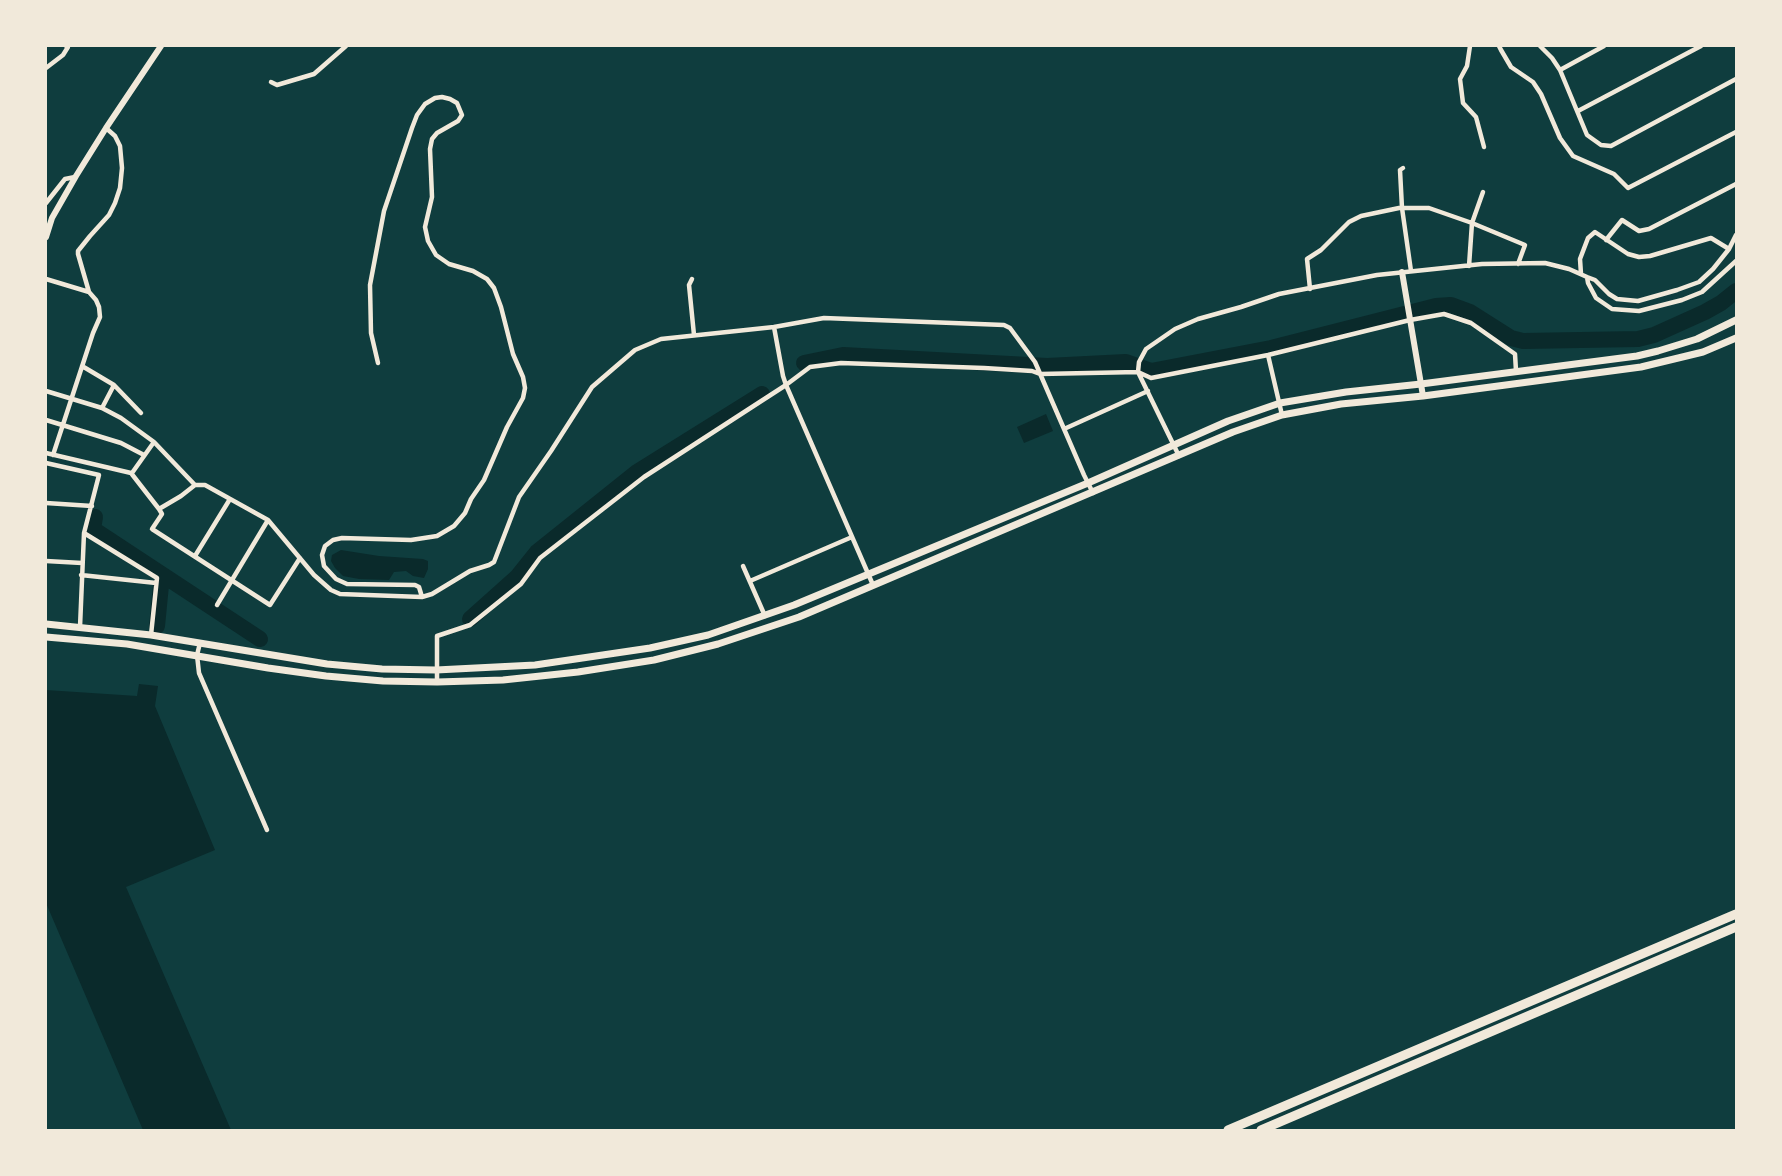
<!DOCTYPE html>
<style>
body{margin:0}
#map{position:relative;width:1782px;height:1176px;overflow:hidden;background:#0f3d3e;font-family:Bitter,serif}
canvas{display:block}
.frame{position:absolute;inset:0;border:47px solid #f1e9da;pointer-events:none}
</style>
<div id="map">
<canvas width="1782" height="1176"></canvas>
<div class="frame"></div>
</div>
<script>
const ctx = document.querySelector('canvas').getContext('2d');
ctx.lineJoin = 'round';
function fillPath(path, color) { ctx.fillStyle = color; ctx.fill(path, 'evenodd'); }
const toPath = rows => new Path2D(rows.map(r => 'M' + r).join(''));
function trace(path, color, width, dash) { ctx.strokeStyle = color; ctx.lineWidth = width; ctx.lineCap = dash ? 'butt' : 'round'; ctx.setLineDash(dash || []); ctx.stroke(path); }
fillPath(toPath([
 [1046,414,1053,431,1024,443,1017,427],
 [341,550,379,556,423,559,428,561,428,569,424,578,413,576,406,571,394,572,389,580,359,579,343,576,335,568,331,561,332,555],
 [139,684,158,686,155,706,215,850,126,887,231,1130,143,1130,46,903,46,690,137,696]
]), '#0a2a2b');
trace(toPath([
 [804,363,843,355,1047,366,1126,362,1151,371,1271,348,1436,306,1451,305,1470,312,1511,338,1523,341,1638,339,1654,335,1705,312,1721,303,1736,291],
 [95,517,93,529,260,639],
 [470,619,517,577,537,552,637,472,762,394],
 [157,626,161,585,164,576]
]), '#0a2a2b', 16);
trace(toPath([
 [1470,46,1467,66,1460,79,1463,103,1476,117,1484,147],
 [1499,46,1501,50,1511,67,1533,82,1541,94,1560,138,1573,156,1614,174,1628,188,1736,132],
 [1540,46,1552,58,1560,70,1587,135,1601,145,1611,146,1736,79],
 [46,68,63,55,68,47,66,46],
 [1560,70,1604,46],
 [271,82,277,85,314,74,346,46],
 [1578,111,1701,46],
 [1403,168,1400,170,1402,208,1411,271],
 [46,203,65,179,75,177],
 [1606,240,1622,220,1639,231,1649,229,1736,184],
 [1469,266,1472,223,1483,192],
 [1581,274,1580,259,1588,238,1595,232,1628,254,1639,257,1650,256,1711,238,1729,249],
 [1587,277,1595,280,1609,294,1617,299,1638,301,1677,290,1699,282,1713,269,1729,249,1736,235],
 [46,279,89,292],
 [692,279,689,285,694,335],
 [1310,289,1307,259,1321,250,1349,222,1361,216,1399,208,1429,208,1472,223,1525,245,1518,264],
 [774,327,783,376,786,385,873,585],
 [1268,355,1282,415],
 [378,363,371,333,370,285,384,211,412,128,417,115,425,104,435,98,442,97,450,99,457,103,462,115,458,121,437,133,432,139,430,149,432,197,425,227,428,241,436,255,449,264,473,271,487,279,494,288,501,307,513,354,523,377,525,388,523,398,507,427,484,480,471,499,465,513,454,526,437,536,411,540,342,538,333,540,325,546,322,555,324,566,336,579,347,584,415,585,419,587,422,597],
 [82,366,114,385,141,413],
 [46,391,102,408,121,418,154,442,195,485,205,485,268,520,314,575,331,590,340,594,422,597,432,594,470,571,489,565,494,562,519,497,551,451,592,387,635,350,661,339,774,327,824,318,1004,325,1010,328,1035,362,1084,475,1093,493],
 [102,408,114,385],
 [46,420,121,443,144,455],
 [1064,429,1148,391],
 [46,453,131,473,159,509,162,514,152,529,270,605,300,558],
 [53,455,93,333,100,317,99,307,96,300,89,292,78,254,78,251,90,236,109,215,115,203,120,188,122,168,120,146,115,136,106,128],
 [1179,456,1138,372,1139,362,1146,349,1175,329,1198,319,1241,307,1279,294,1377,275,1482,264,1545,263,1569,269,1587,277,1588,283,1596,298,1612,309,1639,311,1682,300,1702,292,1736,261],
 [46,463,99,475,84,533,80,627],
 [132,473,154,442],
 [46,503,92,506],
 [159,509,181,496,195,485],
 [84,533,157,578,151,635],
 [195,556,230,499],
 [46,561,82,563],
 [743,566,765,616],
 [81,575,156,583],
 [750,581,852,537],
 [217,605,268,520],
 [200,643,197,655,199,673,267,830],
 [437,682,437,636,470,625,521,584,540,558,644,477,786,385,810,367,841,363,984,368,1032,371,1040,374,1138,372,1151,378,1268,355,1410,320,1444,314,1471,323,1515,354,1516,371]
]), '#f1e9da', 4.5);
trace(toPath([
 [46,237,52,218,76,176,106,128,161,46],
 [1402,272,1423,396]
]), '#f1e9da', 6);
trace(toPath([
 [46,624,151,635,327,664,382,669,436,670,535,665,650,648,708,635,794,605,1088,483,1228,421,1280,403,1346,392,1421,384,1637,356,1658,351,1697,339,1736,320],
 [46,637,127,644,268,668,326,676,383,681,437,682,503,680,578,672,654,660,718,644,799,617,1233,432,1282,415,1341,404,1423,396,1641,367,1703,352,1736,338]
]), '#f1e9da', 7);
trace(toPath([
 [1228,1130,1736,914],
 [1261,1130,1736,927]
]), '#f1e9da', 9);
</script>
